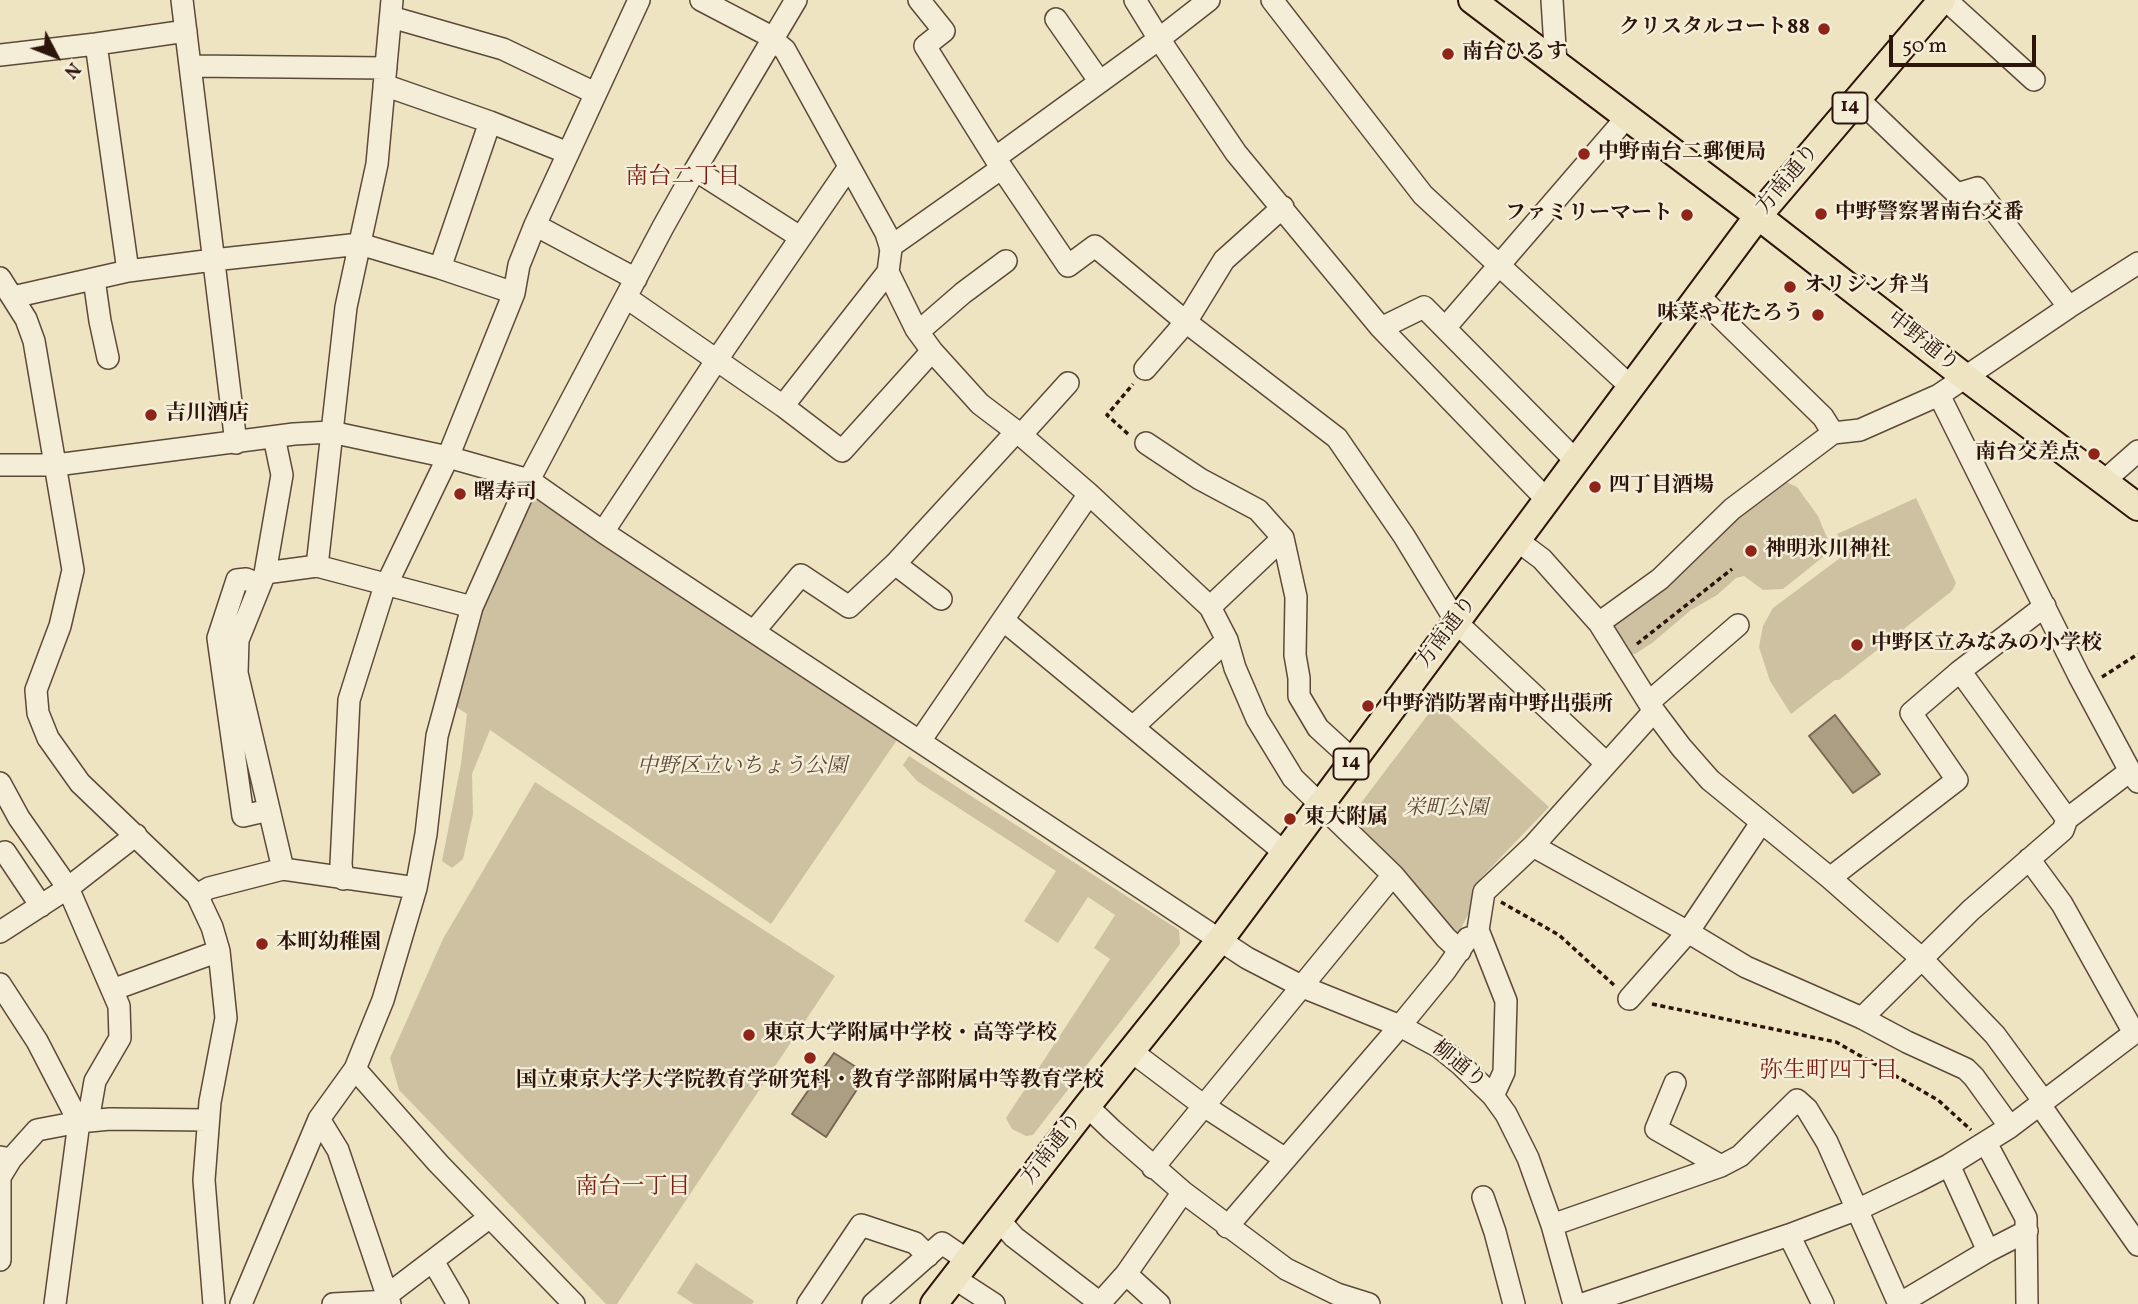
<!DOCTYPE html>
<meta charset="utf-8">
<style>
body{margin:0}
#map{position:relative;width:2138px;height:1304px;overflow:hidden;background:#eee4c1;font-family:Vollkorn,serif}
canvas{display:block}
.north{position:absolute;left:21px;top:21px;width:70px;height:70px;-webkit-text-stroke:5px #f4edd7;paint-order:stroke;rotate:132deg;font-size:19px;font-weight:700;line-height:28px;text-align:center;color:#2d150c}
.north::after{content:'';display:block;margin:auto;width:24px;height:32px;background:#2d150c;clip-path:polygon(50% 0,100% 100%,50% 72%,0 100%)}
.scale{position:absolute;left:1889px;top:35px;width:147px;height:32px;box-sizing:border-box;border:4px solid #2d150c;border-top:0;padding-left:9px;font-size:21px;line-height:24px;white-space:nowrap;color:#2d150c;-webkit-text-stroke:5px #f4edd7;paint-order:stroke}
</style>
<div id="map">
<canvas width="2138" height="1304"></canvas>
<div class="north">N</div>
<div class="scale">50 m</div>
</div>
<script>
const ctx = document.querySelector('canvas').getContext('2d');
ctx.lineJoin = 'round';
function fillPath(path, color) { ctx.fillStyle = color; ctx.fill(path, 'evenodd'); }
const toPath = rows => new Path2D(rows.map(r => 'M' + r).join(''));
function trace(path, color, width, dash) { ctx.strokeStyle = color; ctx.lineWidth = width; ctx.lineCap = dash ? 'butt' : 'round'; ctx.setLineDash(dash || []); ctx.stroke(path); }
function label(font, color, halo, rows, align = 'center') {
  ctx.font = font + ' Vollkorn,"Noto Serif JP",serif'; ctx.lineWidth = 5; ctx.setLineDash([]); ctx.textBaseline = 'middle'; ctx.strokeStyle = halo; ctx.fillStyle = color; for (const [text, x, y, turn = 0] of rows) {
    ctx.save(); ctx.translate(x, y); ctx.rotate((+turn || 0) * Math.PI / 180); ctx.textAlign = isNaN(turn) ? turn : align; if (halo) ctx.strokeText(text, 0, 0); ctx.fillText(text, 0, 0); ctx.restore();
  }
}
fillPath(toPath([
 [1782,480,1797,487,1818,516,1828,540,1823,557,1783,589,1763,590,1744,576,1736,578,1717,595,1691,610,1652,643,1635,654,1612,653,1608,622],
 [530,496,899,737,771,924,490,730,472,774,473,814,463,859,452,868,442,861,461,764,467,714,455,706,474,632],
 [1916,498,1956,583,1952,591,1839,680,1835,680,1791,714,1770,681,1759,647,1763,626,1773,608,1848,552,1837,534],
 [1436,704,1549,807,1480,879,1470,911,1457,936,1348,820],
 [909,756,1179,930,1180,944,1033,1135,1026,1136,1012,1129,1006,1118,1110,959,1094,948,1115,915,1088,897,1058,943,1024,921,1056,871,917,781,903,765],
 [535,782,835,976,617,1304,606,1304,399,1090,390,1058,443,939],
 [696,1263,754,1301,752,1304,694,1304,677,1293]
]), '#cdc1a2');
const water = toPath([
 [1835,715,1880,774,1853,793,1809,736,1835,715],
 [834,1053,867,1074,826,1137,792,1114,834,1053]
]);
fillPath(water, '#ac9e83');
trace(water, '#796753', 2);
const minor = toPath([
 [182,0,236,443],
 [392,0,377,164,346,307,317,566,472,607],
 [701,0,766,34,785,50,886,233,891,249,888,272,916,329,932,351,980,404,1021,435,1089,494,1210,607,1227,640,1235,668,1257,719,1293,778,1393,875,1446,938,1460,951],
 [919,0,944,31,925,46,995,158,1068,266,1095,246,1186,322,1337,438,1404,536,1457,623,1606,763],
 [1209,0,1159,39,1236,153,1381,328,1547,500],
 [1272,0,1423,195,1630,386],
 [1552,0,1556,63],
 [1946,0,2034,80],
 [391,17,503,49,595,93],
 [1056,19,1100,82],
 [96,44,128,271],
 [0,55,96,44,186,31],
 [191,66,386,68],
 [384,85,490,122,568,153],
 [1858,99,1957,194,1977,188,2069,307],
 [995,158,1159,39,1135,0],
 [695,170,800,237],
 [535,225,636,279],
 [890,247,1002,168],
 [440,268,490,122],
 [0,278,26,319,34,341,73,570,60,626,36,690,38,713,48,738,80,783,197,895,212,927,219,951,226,1018,210,1102,204,1180,214,1304],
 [94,279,100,321,108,358],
 [1698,295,1823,417,1833,433],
 [13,297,128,271,213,260,360,244,440,268,514,293],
 [627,298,783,406,842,451,932,351],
 [1381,328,1424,307,1576,461],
 [1445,328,1626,118],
 [918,332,963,293,1006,261],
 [1145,369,1186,322,1224,260,1283,207],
 [1939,395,2079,676,2130,771,2138,782],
 [783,406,888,272],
 [1021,435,1068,383],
 [274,437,282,475,265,573,238,640,237,673,283,869],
 [1146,443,1200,479,1258,510,1283,538,1296,597,1295,655,1299,678,1299,696,1318,728,1354,761],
 [0,465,56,465,294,434,331,432,448,457,529,480,603,532,1247,958,1303,987,1400,1026,1439,1047,1460,1064,1493,1096,1506,1114,1528,1158,1552,1225,1574,1304],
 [2104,481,2138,451],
 [603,532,716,361,849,167],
 [1518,541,1542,559,1599,623,1654,711,1681,747,1710,780,1830,878,1921,958,1995,1035,2039,1095,2040,1105,2138,1245],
 [895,564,941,599],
 [265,573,317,566],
 [260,585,246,579,237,580,218,638,243,816,269,810],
 [1210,607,1283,538],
 [1003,620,1285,853],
 [1599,623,1660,579,1732,509,1833,433,1860,430,1939,395,2069,307,2138,263],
 [760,624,801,575,849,607,895,564,1016,432],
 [1960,671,2067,819],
 [1649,702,1738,625],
 [1134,726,1227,640],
 [920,741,1089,494],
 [0,783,19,818,68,888,119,1006,120,1038,95,1081,88,1121],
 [1533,846,1688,932,1746,967,1862,1018,1907,1042,1966,1069,1974,1077,2010,1127],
 [5,852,41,906],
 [2029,859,2062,904,2134,1033],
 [1830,878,1957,780,1911,713,1960,671,2045,606],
 [343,879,341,864,349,700,383,592,448,457,514,293,519,265,535,225,639,0],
 [197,895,209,888,283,869,416,888],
 [0,932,68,888,136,835],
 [0,984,37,1041,79,1122,55,1304],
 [112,990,219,951],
 [1629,999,1688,932,1761,823],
 [1862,1018,1971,910,2063,830,2067,819,2130,771],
 [1131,1051,1204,1106,1284,1158],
 [355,1069,438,1163,574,1304],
 [1675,1083,1656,1129,1721,1166],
 [1493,1096,1504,1072,1506,1001,1478,930,1484,892,1533,846,1654,711],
 [1087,1106,1112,1130,1183,1192,1286,1269,1337,1294,1369,1304],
 [319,1119,338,1150,390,1304],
 [1986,1143,2026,1218,2027,1304],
 [0,1157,11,1159,37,1130,79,1122,110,1119,208,1120],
 [1949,1165,1988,1251],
 [1153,1168,1393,875],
 [1483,1197,1495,1232,1514,1304],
 [999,1220,1014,1237,1100,1303],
 [1552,1225,1721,1166,1740,1156,1797,1100,1807,1109,1827,1142,1899,1304],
 [1227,1227,1400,1026,1445,971,1468,938],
 [1789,1235,1823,1304],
 [0,1260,0,1177,11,1159],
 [433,1261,458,1304],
 [1126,1274,1159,1304],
 [954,1278,994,1304],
 [386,1296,490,1217],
 [241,1304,319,1119,355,1069,383,1000,416,888,426,834,437,736,472,607,529,480,663,227,695,170,796,0],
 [333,1304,389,1301],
 [808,1304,861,1225,915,1243,928,1256],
 [873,1304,942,1243,967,1260],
 [1101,1304,1100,1303,1126,1274,1183,1192],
 [1583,1304,1789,1235,1863,1207,1916,1182,1949,1165,2010,1127,2138,1030],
 [1899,1304,1988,1251,2027,1231]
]);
const major = toPath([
 [1472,0,1758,216,1965,377,2138,507],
 [934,1304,1087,1106,1220,940,1758,216,1942,0]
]);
trace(minor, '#5d4939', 24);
trace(major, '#2d150c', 30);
trace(toPath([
 [1128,434,1107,415,1133,384],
 [1637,644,1732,569],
 [2102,677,2138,654],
 [1501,902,1559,935,1615,986],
 [1652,1004,1836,1042,1938,1100,1971,1130]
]), '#2d150c', 3.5, [5, 3.5]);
trace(minor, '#f4edd7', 21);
trace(major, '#eee4c1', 26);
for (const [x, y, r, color] of [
 [1824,29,7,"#8f2418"],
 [1448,54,7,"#8f2418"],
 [1584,154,7,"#8f2418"],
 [1821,214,7,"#8f2418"],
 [1687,215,7,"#8f2418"],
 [1790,287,7,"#8f2418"],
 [1818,315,7,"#8f2418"],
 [151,415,7,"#8f2418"],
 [2094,454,7,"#8f2418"],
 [1595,487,7,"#8f2418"],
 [460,494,7,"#8f2418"],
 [1751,551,7,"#8f2418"],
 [1857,645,7,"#8f2418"],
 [1368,706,7,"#8f2418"],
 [1290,819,7,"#8f2418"],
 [262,944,7,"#8f2418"],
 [749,1035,7,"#8f2418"],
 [810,1058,7,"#8f2418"]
]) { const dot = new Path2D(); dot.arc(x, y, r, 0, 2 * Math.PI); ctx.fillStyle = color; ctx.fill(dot); trace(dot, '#f4edd7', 2.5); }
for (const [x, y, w] of [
 [1850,108,35],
 [1351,764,35]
]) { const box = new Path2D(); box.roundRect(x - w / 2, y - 15.5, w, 31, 5); ctx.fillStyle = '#f4edd7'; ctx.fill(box); trace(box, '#2d150c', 2); }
label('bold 19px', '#2d150c', null, [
 ["14",1850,108],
 ["14",1351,764]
]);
label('bold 21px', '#2d150c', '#f4edd7', [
 ["クリスタルコート88",1810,29,"right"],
 ["南台ひるす",1462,54],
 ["中野南台二郵便局",1598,154],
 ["中野警察署南台交番",1835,214],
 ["ファミリーマート",1673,215,"right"],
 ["オリジン弁当",1804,287],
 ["味菜や花たろう",1804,315,"right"],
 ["吉川酒店",165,415],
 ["南台交差点",2080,454,"right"],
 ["四丁目酒場",1609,487],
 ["曙寿司",474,494],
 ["神明氷川神社",1765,551],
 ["中野区立みなみの小学校",1871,645],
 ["中野消防署南中野出張所",1382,706],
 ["東大附属",1304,819],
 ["本町幼稚園",276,944],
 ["東京大学附属中学校・高等学校",763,1035],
 ["国立東京大学大学院教育学研究科・教育学部附属中等教育学校",810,1082,"center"]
], 'left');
label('21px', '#2d150c', '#f4edd7', [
 ["方南通り",1789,180,-50],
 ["中野通り",1922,343,38],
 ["方南通り",1448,633,-53],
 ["柳通り",1458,1066,39],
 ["方南通り",1053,1150,-52]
]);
label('italic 21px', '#5d4939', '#f4edd7', [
 ["中野区立いちょう公園",742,768],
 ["栄町公園",1446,810]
]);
label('23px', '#7a1f14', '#f4edd7', [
 ["南台二丁目",683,179],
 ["弥生町四丁目",1829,1073],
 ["南台一丁目",633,1189]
]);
</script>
